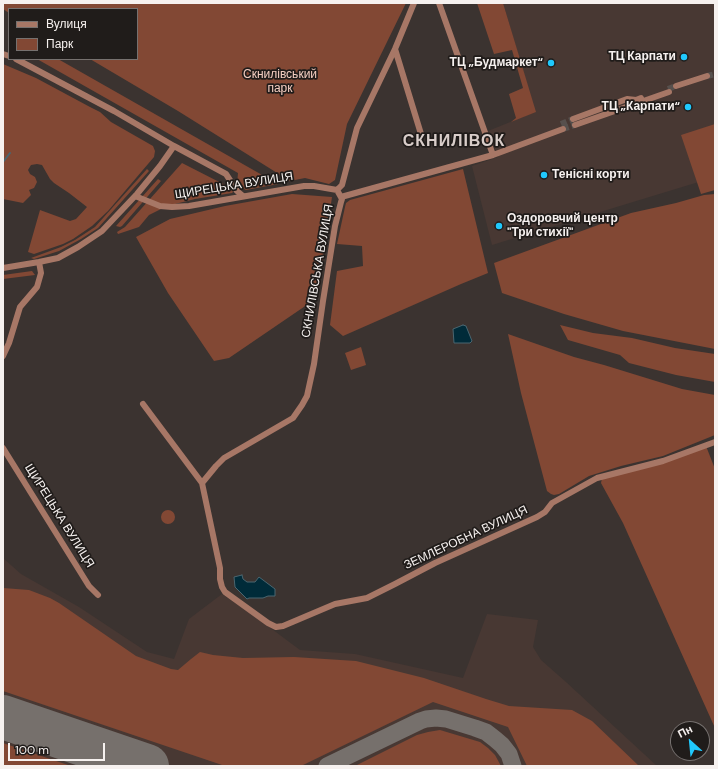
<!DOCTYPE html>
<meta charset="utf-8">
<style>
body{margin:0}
#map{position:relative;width:718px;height:769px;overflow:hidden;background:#3b3330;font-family:"DM Sans",sans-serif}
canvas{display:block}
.frame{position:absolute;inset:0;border:4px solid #f6f1ef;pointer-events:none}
.legend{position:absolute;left:8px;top:8px;width:130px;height:52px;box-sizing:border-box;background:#201c1a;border:1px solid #76716f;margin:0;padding:5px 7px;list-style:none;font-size:12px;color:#f6f1ef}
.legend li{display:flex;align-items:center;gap:8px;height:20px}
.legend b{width:20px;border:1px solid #76716f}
.north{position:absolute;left:670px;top:721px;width:40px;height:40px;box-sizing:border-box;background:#201c1a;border:1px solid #76716f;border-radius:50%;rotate:333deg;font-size:11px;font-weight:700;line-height:16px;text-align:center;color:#f6f1ef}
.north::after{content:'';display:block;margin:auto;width:14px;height:18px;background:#20c9fd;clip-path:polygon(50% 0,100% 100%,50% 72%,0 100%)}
.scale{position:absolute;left:8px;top:743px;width:97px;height:18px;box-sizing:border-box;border:2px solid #f6f1ef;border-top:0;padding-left:5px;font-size:12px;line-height:14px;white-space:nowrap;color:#f6f1ef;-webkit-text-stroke:3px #201c1a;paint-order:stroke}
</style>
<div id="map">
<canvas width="718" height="769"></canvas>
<div class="frame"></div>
<ul class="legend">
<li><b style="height:5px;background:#a77766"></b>Вулиця</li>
<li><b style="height:11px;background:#824834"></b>Парк</li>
</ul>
<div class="north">Пн</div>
<div class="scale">100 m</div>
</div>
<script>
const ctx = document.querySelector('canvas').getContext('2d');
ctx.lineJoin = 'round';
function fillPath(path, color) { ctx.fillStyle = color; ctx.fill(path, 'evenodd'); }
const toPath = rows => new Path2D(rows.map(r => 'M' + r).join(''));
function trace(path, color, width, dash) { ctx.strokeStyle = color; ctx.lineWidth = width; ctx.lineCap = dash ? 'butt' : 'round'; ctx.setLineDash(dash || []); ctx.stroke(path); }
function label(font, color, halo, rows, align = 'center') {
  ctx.font = font + ' "DM Sans",sans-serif'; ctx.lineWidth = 3.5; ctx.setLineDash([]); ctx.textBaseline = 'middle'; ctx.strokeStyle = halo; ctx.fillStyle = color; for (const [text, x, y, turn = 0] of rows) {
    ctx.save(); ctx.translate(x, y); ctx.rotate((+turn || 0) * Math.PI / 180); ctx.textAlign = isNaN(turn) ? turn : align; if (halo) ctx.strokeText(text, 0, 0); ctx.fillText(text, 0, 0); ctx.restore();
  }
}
fillPath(toPath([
 [503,3,715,3,715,177,492,245,472,166,498,157,488,131,535,112],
 [3,558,21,574,79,607,147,652,174,659,189,619,222,594,253,615,300,650,355,654,463,678,487,614,538,620,533,647,541,660,566,682,657,766,3,766]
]), '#483833');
fillPath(toPath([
 [3,3,406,3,347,124,335,180,329,184,305,178,290,181,178,111,90,59,137,59,137,9,9,9,9,13,3,9],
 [477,3,503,3,536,112,511,122,516,118,509,94,523,88,512,50,494,54],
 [37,59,58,59,278,184,246,190,237,185,238,173],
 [3,64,36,78,90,107,100,112,111,122,153,146,155,151,154,157,142,171,108,211,92,226,73,239,63,244,34,254,28,252,40,210,70,221,76,219,87,207,69,193,54,183,50,179,42,165,37,164,31,165,28,170,30,174,35,177,37,182,34,188,29,190,31,195,23,203,3,199],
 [715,124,715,190,701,194,681,135],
 [182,163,231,188,233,190,233,192,232,193,195,199,167,206,149,215,139,227,118,234,117,232,125,227],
 [147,169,149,171,98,228,81,239,59,251,34,259,31,258,61,247,75,240,95,227],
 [463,169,488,273,461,284,343,336,330,325,337,271,363,266,362,246,337,244,345,207,346,203,350,200],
 [158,179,161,181,122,226,120,227,116,226],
 [292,194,332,197,317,298,229,358,214,361,168,293,136,237,170,219,225,206],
 [715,194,715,349,623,331,564,314,502,293,494,263,631,213,676,203,704,195],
 [32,271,35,275,3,279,3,275],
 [560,325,593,333,632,338,675,348,715,354,715,382,676,375,629,363,620,355,568,340],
 [508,334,574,357,604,365,682,389,715,395,715,435,663,456,621,466,589,476,559,494,554,495,551,494,547,491,521,393],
 [361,347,366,365,351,370,345,353],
 [706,446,715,469,715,728,623,523,601,483,602,478],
 '161 517a7 7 0 1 1 14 0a7 7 0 1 1-14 0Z',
 [3,588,29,590,50,598,59,603,136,656,171,669,178,670,191,659,200,652,213,655,243,658,294,657,356,661,424,678,486,699,509,706,572,710,592,721,639,766,527,766,508,727,433,702,301,766,225,766,3,691],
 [440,730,480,742,488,748,495,755,501,766,355,766,417,735,428,732],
 [3,743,71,766,3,766]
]), '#824834');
const water = toPath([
 [463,325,466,326,472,341,470,343,454,343,453,329,463,325],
 [242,575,243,579,247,582,255,582,259,577,275,589,275,596,268,596,263,598,249,598,247,599,235,587,234,577,242,575]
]);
fillPath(water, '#002b39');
trace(water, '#4a6670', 1);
trace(toPath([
 [3,162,10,153]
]), '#4a6670', 2);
trace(toPath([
 [327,766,420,721,426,719,436,718,446,719,475,728,486,732,495,739,502,745,509,754,513,766]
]), '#76706c', 17);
trace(toPath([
 [3,717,147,766]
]), '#76706c', 44);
trace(toPath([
 [707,76,715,74],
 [668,89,676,86],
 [561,124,573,119],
 [563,129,575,125]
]), '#57504d', 6, [6, 3]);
trace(toPath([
 [439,3,493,155],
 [395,49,421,134],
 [3,54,9,56],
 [676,86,707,76],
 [573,119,627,99,636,100,641,98],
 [575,125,669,92],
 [174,146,226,174,237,191,243,196],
 [337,190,342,199,341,202,335,226,323,301,314,364,307,396,302,405,293,418,224,458,216,466,202,483,220,568,220,579,222,587,225,592,268,623,276,627,283,626,335,604,367,598,395,584,435,563,537,517,545,512,552,503,597,478,663,461,715,442],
 [337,190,342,185,357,128,395,49,414,3],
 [135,196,160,206,172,207,189,206,304,186,314,186,337,190],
 [341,197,493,155,563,129],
 [3,268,39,262,58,258,78,247,102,231,137,194,160,166,174,146,114,111,16,59],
 [3,356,9,343,20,307,37,287,41,273,39,262],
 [143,404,202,483],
 [3,448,89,586,98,595]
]), '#a77766', 6);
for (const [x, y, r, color] of [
 [684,57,4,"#20c9fd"],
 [551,63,4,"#20c9fd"],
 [688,107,4,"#20c9fd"],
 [544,175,4,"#20c9fd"],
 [499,226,4,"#20c9fd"]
]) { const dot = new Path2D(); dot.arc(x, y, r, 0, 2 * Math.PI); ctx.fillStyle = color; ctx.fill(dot); trace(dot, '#201c1a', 1.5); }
label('bold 12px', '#f6f1ef', '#201c1a', [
 ["ТЦ Карпати",676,57],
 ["ТЦ „Будмаркет“",543,63],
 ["ТЦ „Карпати“",680,107],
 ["Тенісні корти",552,175,"left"],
 ["Оздоровчий центр",507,219,"left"],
 ["\"Три стихії\"",507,233,"left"]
], 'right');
label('12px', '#f3cdc0', '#201c1a', [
 ["Скнилівський",280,75],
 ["парк",280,89]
]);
label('12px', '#f6f1ef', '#201c1a', [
 ["ЩИРЕЦЬКА ВУЛИЦЯ",234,186,-9],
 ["СКНИЛІВСЬКА ВУЛИЦЯ",318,271,-80],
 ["ЩИРЕЦЬКА ВУЛИЦЯ",59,516,58],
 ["ЗЕМЛЕРОБНА ВУЛИЦЯ",466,538,-25]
]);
ctx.letterSpacing = '1px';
label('bold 16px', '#d9ceca', '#201c1a', [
 ["СКНИЛІВОК",454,142]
]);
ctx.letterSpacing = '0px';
</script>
